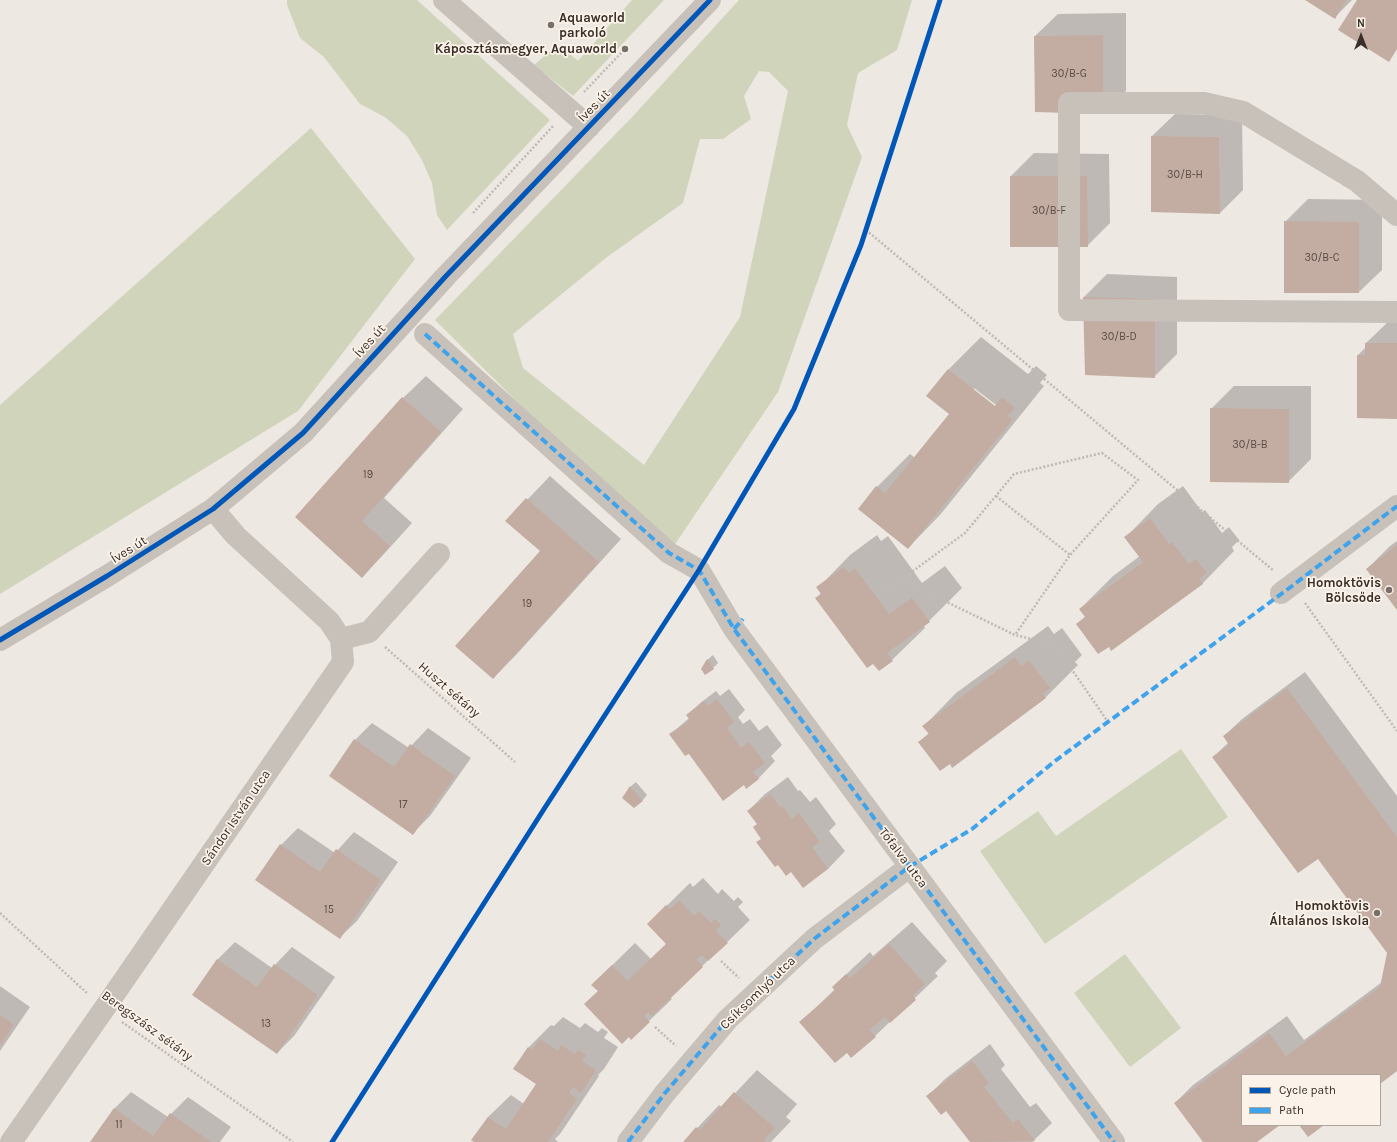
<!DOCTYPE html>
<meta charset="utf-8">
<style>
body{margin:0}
#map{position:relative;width:1397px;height:1142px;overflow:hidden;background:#eee8e2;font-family:Karla,sans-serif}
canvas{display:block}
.legend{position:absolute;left:1241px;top:1074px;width:140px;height:52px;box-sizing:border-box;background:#fbf3e9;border:1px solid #ada49c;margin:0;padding:5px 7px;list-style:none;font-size:12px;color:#392e28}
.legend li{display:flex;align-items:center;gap:8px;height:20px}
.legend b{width:20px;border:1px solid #ada49c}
.north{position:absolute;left:1341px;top:16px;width:40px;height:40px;-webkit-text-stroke:3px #fbf3e9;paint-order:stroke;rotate:0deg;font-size:11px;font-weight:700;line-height:16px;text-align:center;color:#392e28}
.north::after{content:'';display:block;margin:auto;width:14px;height:18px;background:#392e28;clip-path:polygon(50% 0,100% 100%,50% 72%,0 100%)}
</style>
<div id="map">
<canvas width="1397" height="1142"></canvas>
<ul class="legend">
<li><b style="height:5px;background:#0057b8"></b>Cycle path</li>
<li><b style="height:5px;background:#3fa3eb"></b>Path</li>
</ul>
<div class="north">N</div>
</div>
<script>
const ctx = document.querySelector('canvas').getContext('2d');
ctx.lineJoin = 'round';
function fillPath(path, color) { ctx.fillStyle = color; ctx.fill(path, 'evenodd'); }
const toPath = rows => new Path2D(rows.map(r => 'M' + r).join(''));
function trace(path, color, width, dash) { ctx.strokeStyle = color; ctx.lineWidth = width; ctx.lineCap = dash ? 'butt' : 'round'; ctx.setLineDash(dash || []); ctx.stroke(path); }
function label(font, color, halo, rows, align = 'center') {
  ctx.font = font + ' Karla,sans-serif'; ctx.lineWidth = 3.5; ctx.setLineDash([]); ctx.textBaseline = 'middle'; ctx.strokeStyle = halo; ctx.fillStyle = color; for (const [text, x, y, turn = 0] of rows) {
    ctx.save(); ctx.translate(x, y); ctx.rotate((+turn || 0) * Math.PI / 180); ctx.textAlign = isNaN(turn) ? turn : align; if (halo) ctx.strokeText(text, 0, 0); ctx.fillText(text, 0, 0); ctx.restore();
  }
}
fillPath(toPath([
 [287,0,417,0,550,120,447,230,437,215,432,183,422,160,407,136,385,117,360,104,324,57,300,38,287,5],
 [632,0,664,0,573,96,534,65,549,52,565,50,578,61],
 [739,0,912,0,897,50,858,73,847,125,862,157,778,392,669,553,435,320,634,115],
 [759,71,769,72,788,91,740,317,644,465,523,368,513,334,607,257,683,203,700,139,723,139,751,119,744,96],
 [311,128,415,259,298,411,0,594,0,405],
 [1181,749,1228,817,1045,944,980,851,1038,811,1056,836],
 [1125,954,1181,1028,1130,1067,1074,993]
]), '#cfd4bb');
fillPath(toPath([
 [1306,0,1352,0,1335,17],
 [1126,13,1126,91,1103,113,1035,36,1058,14],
 [1175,114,1242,115,1243,190,1220,213,1152,136],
 [1034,153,1109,154,1110,223,1087,246,1011,176],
 [1308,199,1382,200,1382,270,1359,292,1285,292,1285,222],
 [1107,274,1177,277,1177,354,1154,377,1084,297],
 [1389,321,1397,321,1397,418,1358,355,1366,347,1366,343],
 [981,337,1028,374,1036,366,1047,375,1040,383,1044,386,940,515,908,548,859,509,877,487,910,454,915,458,951,414,927,396,949,369],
 [974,388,1000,408,998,410,974,391],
 [426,376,463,409,384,498,412,523,384,554,362,577,296,517,403,398],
 [1234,386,1311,386,1311,459,1288,482,1211,409],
 [550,476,621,539,516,655,493,678,541,551,507,521],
 [1183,486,1202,512,1205,510,1222,533,1229,527,1239,540,1232,547,1234,551,1202,584,1109,645,1078,624,1086,616,1080,609,1113,576,1140,556,1126,537,1158,504],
 [877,535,881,541,888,536,922,583,945,566,962,588,929,621,923,625,925,628,892,660,879,670,816,599,821,593,818,588,850,555],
 [1397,541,1397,609,1367,569,1390,546],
 [1048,626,1054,634,1062,628,1082,655,1075,662,1078,665,1045,698,950,762,919,742,929,733,924,726,956,693],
 [713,655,718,663,713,668,707,660],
 [1305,672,1397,796,1397,1070,1380,1083,1380,1075,1242,1075,1242,1125,1278,1125,1255,1142,1205,1142,1175,1103,1193,1085,1287,1016,1304,1040,1382,982,1388,953,1318,857,1213,757,1229,742,1224,736,1242,719],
 [729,689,745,710,738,717,743,724,750,719,759,731,767,725,782,745,771,756,775,761,758,779,744,784,689,753,671,734,689,718,688,715,699,704,716,691,720,696],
 [372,723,409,748,428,728,471,758,430,816,413,833,355,740],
 [788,777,798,791,800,790,810,802,816,797,836,824,829,831,845,851,828,869,791,871,778,863,758,842,762,838,758,824,748,811,765,794],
 [636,782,647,795,642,801,630,787],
 [298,828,335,853,354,832,398,862,357,921,339,938,281,845],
 [703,878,718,894,722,889,734,901,738,897,743,902,738,907,750,920,670,997,672,999,649,1021,599,991,592,985,635,943,651,959,667,944,648,924,690,883,693,887],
 [912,922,947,961,935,973,938,976,875,1036,847,1052,801,1022,835,989,833,987,856,965,870,952,873,956],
 [235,942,272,968,292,947,335,977,294,1036,277,1053,194,994,218,959],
 [0,986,30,1007,0,1051],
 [563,1017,580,1028,585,1023,598,1032,602,1028,608,1032,604,1038,618,1047,604,1069,598,1075,599,1076,560,1134,555,1139,558,1142,476,1142,473,1140,488,1117,511,1095,524,1104,537,1084,514,1069,529,1047,551,1025,554,1026],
 [990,1044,1005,1065,1001,1069,1030,1107,1036,1103,1052,1123,1032,1142,971,1142,946,1110,928,1096,945,1079],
 [757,1070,797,1104,786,1117,791,1121,771,1142,684,1142,719,1105,722,1107],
 [131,1092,168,1117,188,1097,231,1127,220,1142,91,1142,114,1109]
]), '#0003');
fillPath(toPath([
 [1305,0,1346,0,1335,19],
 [1357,0,1397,0,1397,49,1389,62,1338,30],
 [1103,35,1103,114,1035,112,1034,36],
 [1151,136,1219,137,1220,214,1151,212],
 [1010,176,1087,176,1088,247,1010,247],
 [1284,221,1359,222,1359,293,1284,293],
 [1083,297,1155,299,1155,378,1085,375],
 [1365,343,1397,343,1397,419,1357,418,1357,355,1365,355],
 [948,369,995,406,1002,397,1015,408,1008,416,1013,419,908,549,858,509,876,486,885,493,949,414,926,396],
 [402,397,441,432,362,521,390,546,362,578,295,517],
 [1210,408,1289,409,1289,483,1210,482],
 [526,498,599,562,493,679,455,646,540,551,505,521],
 [1150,518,1169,544,1172,542,1189,564,1196,559,1207,573,1199,579,1203,584,1111,651,1109,647,1098,654,1076,624,1085,617,1079,609,1143,562,1124,537],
 [1397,545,1397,610,1366,569],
 [844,567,849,573,855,568,889,614,912,598,930,622,887,653,893,661,879,671,873,664,867,668,815,598,821,594,816,587],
 [1015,657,1021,666,1029,660,1050,688,1042,694,1046,698,952,768,950,764,940,771,918,742,929,734,922,726],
 [707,659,714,669,705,675,701,669],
 [1287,688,1397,837,1397,1071,1380,1084,1380,1075,1242,1075,1242,1125,1280,1125,1257,1142,1203,1142,1174,1103,1269,1033,1286,1056,1380,987,1387,953,1318,859,1298,873,1212,757,1229,745,1223,736],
 [717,699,734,722,727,728,741,748,749,742,765,763,753,772,759,779,746,789,744,785,723,801,689,754,685,756,669,734,690,720,686,715,704,701,708,706],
 [354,739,394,767,410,744,455,776,413,835,329,776],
 [630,786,643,801,634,808,622,798],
 [770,794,781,808,783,806,792,819,799,813,820,842,812,847,828,869,803,888,791,872,786,876,778,865,775,867,756,842,761,839,753,827,757,824,747,811],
 [280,844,320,872,336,849,381,880,340,939,255,880],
 [679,900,694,916,699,911,711,923,715,919,721,925,716,931,728,943,708,961,702,955,696,959,703,967,652,1016,648,1012,644,1016,650,1022,631,1040,629,1037,622,1044,584,1004,598,991,591,985,612,965,627,981,666,944,647,924,666,905,670,909],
 [889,944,925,984,913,995,916,1000,890,1023,885,1017,869,1030,876,1037,851,1058,847,1053,835,1063,799,1022,835,991,832,987,846,974,850,978],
 [217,959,257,987,274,964,318,995,277,1054,192,995],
 [0,1015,14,1025,0,1045],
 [540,1039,558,1051,561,1045,575,1054,578,1050,586,1055,582,1061,596,1070,581,1093,573,1087,569,1093,577,1099,548,1142,474,1142,471,1140,488,1117,506,1129,536,1084,513,1069,528,1047,532,1050],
 [972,1061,989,1083,984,1087,1013,1123,1018,1119,1035,1141,970,1142,946,1111,941,1115,926,1096],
 [734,1092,775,1128,764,1140,767,1142,683,1142,696,1127,700,1130],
 [114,1108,153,1136,170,1113,211,1142,90,1142],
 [1299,1125,1324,1125,1308,1137]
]), '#c3aca2');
trace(toPath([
 [584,92,625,49],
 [473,213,554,125],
 [866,230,1274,571],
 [996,496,1070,555],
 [901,580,1015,635,1055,645,1108,722],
 [880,595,965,533,1014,474,1102,453,1138,480,1070,555,1015,635],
 [1305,603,1397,731],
 [385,647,515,762],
 [0,913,88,994],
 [721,961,739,978],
 [122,1022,293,1142],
 [655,1027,676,1046]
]), '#c0b9b3', 2.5, [2, 2]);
trace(toPath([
 [444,0,589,127],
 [1397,215,1357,181,1243,112,1204,103,1069,103,1069,310,1397,312],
 [425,334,669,553,699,570,734,629,1114,1142],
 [1281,593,1397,506],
 [341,639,369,632,439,554],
 [0,640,107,576,213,509,303,433,446,276,710,0],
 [11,1142,104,1009,343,662,341,639,329,621,236,536,213,509],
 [628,1142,665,1093,728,1019,814,939,909,867]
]), '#c8c1ba', 22);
trace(toPath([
 [425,334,669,553,699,570,734,629,1114,1142],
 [734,629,743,619],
 [628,1142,665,1093,728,1019,814,939,909,867,972,829,1055,761,1292,586,1397,506]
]), '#3fa3eb', 4, [8, 4]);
trace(toPath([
 [0,640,107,576,213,509,303,433,446,276,710,0],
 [332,1142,544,809,699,570,794,409,861,245,940,0]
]), '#0057b8', 5);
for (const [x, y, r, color] of [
 [551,25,4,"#786f69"],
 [625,49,4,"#786f69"],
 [1389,590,4,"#786f69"],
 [1377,913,4,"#786f69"]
]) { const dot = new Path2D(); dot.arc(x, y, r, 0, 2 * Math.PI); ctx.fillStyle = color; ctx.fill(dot); trace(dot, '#fbf3e9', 1.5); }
label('11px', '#5c4e46', null, [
 ["30/B-G",1069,74],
 ["30/B-H",1185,175],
 ["30/B-F",1049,211],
 ["30/B-C",1322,258],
 ["30/B-D",1119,337],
 ["30/B-B",1250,445],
 ["19",368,475],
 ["19",527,604],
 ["17",403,805],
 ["15",329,910],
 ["13",266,1024],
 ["11",119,1125]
]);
label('bold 13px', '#392e28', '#fbf3e9', [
 ["Aquaworld",559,18,"left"],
 ["parkoló",559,33,"left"],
 ["Káposztásmegyer, Aquaworld",617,49],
 ["Homoktövis",1381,583],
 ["Bölcsőde",1381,598],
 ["Homoktövis",1369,906],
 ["Általános Iskola",1369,921]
], 'right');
label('13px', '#392e28', '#fbf3e9', [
 ["Íves út",594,106,-46],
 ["Íves út",370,341,-48],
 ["Íves út",129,550,-32],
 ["Huszt sétány",449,690,41],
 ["Sándor István utca",236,818,-56],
 ["Tófalva utca",903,858,53],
 ["Csíksomlyó utca",758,993,-44],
 ["Beregszász sétány",147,1026,36]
]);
</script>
